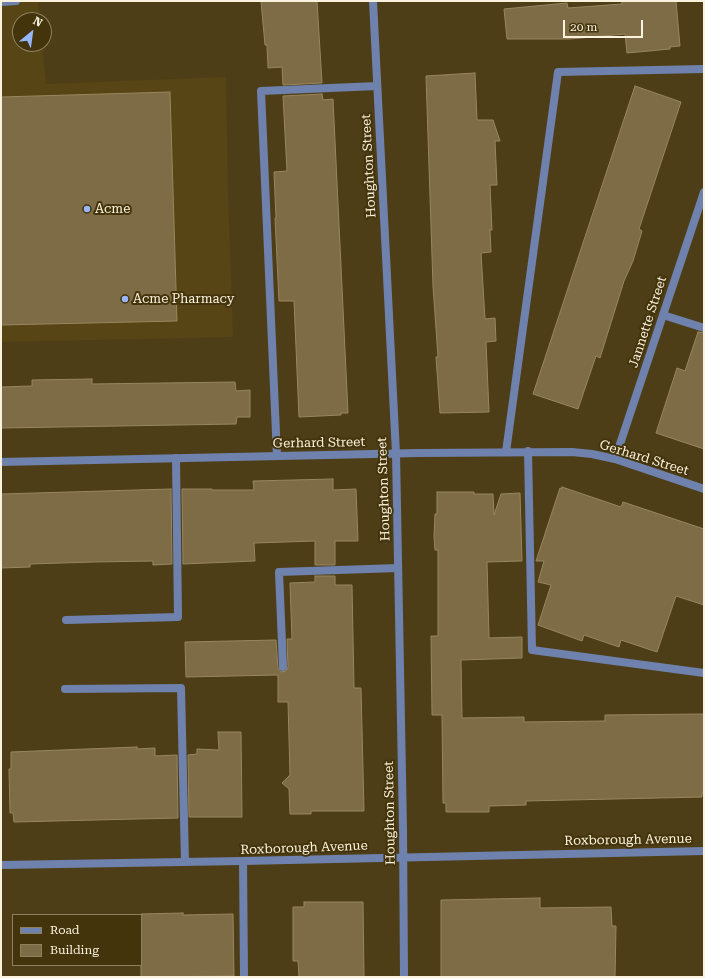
<!DOCTYPE html>
<style>
body{margin:0}
#map{position:relative;width:705px;height:978px;overflow:hidden;background:#4e3e18;font-family:"Roboto Serif",serif}
canvas{display:block}
.frame{position:absolute;inset:0;border:2px solid #fbf2dd;pointer-events:none}
.legend{position:absolute;left:12px;top:914px;width:130px;height:52px;box-sizing:border-box;background:#43340c;border:1px solid #8d8060;margin:0;padding:5px 7px;list-style:none;font-size:12px;color:#fbf2dd}
.legend li{display:flex;align-items:center;gap:8px;height:20px}
.legend b{width:20px;border:1px solid #8d8060}
.north{position:absolute;left:12px;top:12px;width:40px;height:40px;box-sizing:border-box;background:#43340c;border:1px solid #8d8060;border-radius:50%;rotate:29deg;font-size:11px;font-weight:700;line-height:16px;text-align:center;color:#fbf2dd}
.north::after{content:'';display:block;margin:auto;width:14px;height:18px;background:#98b6fd;clip-path:polygon(50% 0,100% 100%,50% 72%,0 100%)}
.scale{position:absolute;left:563px;top:20px;width:80px;height:18px;box-sizing:border-box;border:2px solid #fbf2dd;border-top:0;padding-left:5px;font-size:12px;line-height:14px;white-space:nowrap;color:#fbf2dd;-webkit-text-stroke:3px #43340c;paint-order:stroke}
</style>
<div id="map">
<canvas width="705" height="978"></canvas>
<div class="frame"></div>
<ul class="legend">
<li><b style="height:5px;background:#6f82ad"></b>Road</li>
<li><b style="height:11px;background:#7d6c45"></b>Building</li>
</ul>
<div class="north">N</div>
<div class="scale">20 m</div>
</div>
<script>
const ctx = document.querySelector('canvas').getContext('2d');
ctx.lineJoin = 'round';
function fillPath(path, color) { ctx.fillStyle = color; ctx.fill(path, 'evenodd'); }
const toPath = rows => new Path2D(rows.map(r => 'M' + r).join(''));
function trace(path, color, width, dash) { ctx.strokeStyle = color; ctx.lineWidth = width; ctx.lineCap = dash ? 'butt' : 'round'; ctx.setLineDash(dash || []); ctx.stroke(path); }
function label(font, color, halo, rows, align = 'center') {
  ctx.font = font + ' "Roboto Serif",serif'; ctx.lineWidth = 4; ctx.setLineDash([]); ctx.textBaseline = 'middle'; ctx.strokeStyle = halo; ctx.fillStyle = color; for (const [text, x, y, turn = 0] of rows) {
    ctx.save(); ctx.translate(x, y); ctx.rotate((+turn || 0) * Math.PI / 180); ctx.textAlign = isNaN(turn) ? turn : align; if (halo) ctx.strokeText(text, 0, 0); ctx.fillText(text, 0, 0); ctx.restore();
  }
}
fillPath(toPath([
 [1,1,38,1,40,20,20,20,20,44,42,44,46,84,226,77,228,195,233,337,1,342]
]), '#584515');
const building = toPath([
 [261,1,317,1,322,83,283,85,282,67,268,68,267,45,265,45,261,1],
 [622,1,676,1,680,46,670,47,670,49,627,53,625,34,570,39,507,39,504,9,567,3,568,8,622,4,622,1],
 [475,73,477,120,493,120,500,141,495,141,497,185,490,185,492,230,490,230,491,252,481,253,485,319,495,318,496,341,486,342,489,412,440,413,436,357,438,357,433,286,426,76,475,73],
 [635,86,681,102,639,229,642,231,633,261,624,281,600,358,596,356,578,409,533,394,635,86],
 [170,92,177,321,1,325,1,97,170,92],
 [322,94,323,100,333,99,348,413,341,413,341,415,299,417,294,301,279,301,275,218,276,218,274,172,287,171,283,96,322,94],
 [698,332,704,333,704,449,656,433,677,368,685,371,698,332],
 [92,379,92,384,235,382,236,391,250,390,250,417,237,417,236,424,1,428,1,387,32,386,32,380,92,379],
 [333,479,333,490,356,489,358,541,335,541,335,565,315,565,315,541,254,543,255,561,183,564,182,489,212,489,212,490,254,490,253,481,333,479],
 [562,487,621,507,623,502,704,529,704,605,676,596,657,652,621,640,619,647,584,635,582,641,538,625,551,585,538,582,544,561,536,561,560,488,562,489,562,487],
 [171,489,172,564,153,565,153,561,93,562,30,564,30,567,1,568,1,494,171,489],
 [437,492,474,492,474,494,493,494,494,515,501,494,520,493,522,561,487,562,489,638,522,637,522,658,461,660,462,718,524,717,524,722,605,721,605,715,704,714,704,793,702,793,702,797,526,801,526,805,489,806,489,812,446,812,446,803,443,803,442,715,432,715,431,636,438,636,438,550,435,550,434,536,435,514,437,514,437,492],
 [315,576,335,576,335,585,352,585,354,688,361,688,364,811,311,811,311,814,290,814,289,789,282,783,290,775,288,702,278,702,278,675,186,677,185,642,276,640,278,668,281,672,286,671,288,667,287,639,292,639,290,583,315,582,315,576],
 [218,732,241,732,242,817,189,817,188,755,197,754,197,749,219,750,218,732],
 [137,747,137,749,155,748,155,756,177,755,178,818,14,822,13,813,10,813,9,769,11,769,11,752,137,747],
 [540,898,540,908,611,907,612,926,616,926,615,977,441,977,441,900,540,898],
 [304,902,363,902,364,977,299,977,298,961,293,961,293,907,304,907,304,902],
 [183,913,183,915,233,914,234,976,141,977,141,914,183,913]
]);
fillPath(building, '#7d6c45');
trace(building, '#98865e', 1);
trace(toPath([
 [1,2,16,1],
 [663,315,704,328],
 [528,451,532,650,704,673],
 [506,452,558,72,704,69],
 [277,456,261,91,377,86],
 [66,620,178,617,176,458],
 [283,667,279,572,398,568],
 [65,689,181,688,185,862],
 [243,861,244,977]
]), '#6f82ad', 8);
trace(toPath([
 [373,1,396,453,403,829,404,977],
 [615,459,704,192],
 [1,462,419,453,572,452,592,454,615,459,704,489],
 [1,865,243,861,704,851]
]), '#6f82ad', 8);
for (const [x, y, r, color] of [
 [87,209,4,"#98b6fd"],
 [125,299,4,"#98b6fd"]
]) { const dot = new Path2D(); dot.arc(x, y, r, 0, 2 * Math.PI); ctx.fillStyle = color; ctx.fill(dot); trace(dot, '#43340c', 1.5); }
label('13px', '#fbf2dd', '#43340c', [
 ["Houghton Street",369,166,-93],
 ["Jannette Street",648,322,-72],
 ["Gerhard Street",319,443,-1],
 ["Gerhard Street",644,458,17],
 ["Houghton Street",384,489,-92],
 ["Houghton Street",390,813,-91],
 ["Roxborough Avenue",628,840,-1],
 ["Roxborough Avenue",304,848,-2]
]);
label('13px', '#fbf2dd', '#43340c', [
 ["Acme",95,209],
 ["Acme Pharmacy",133,299]
], 'left');
</script>
